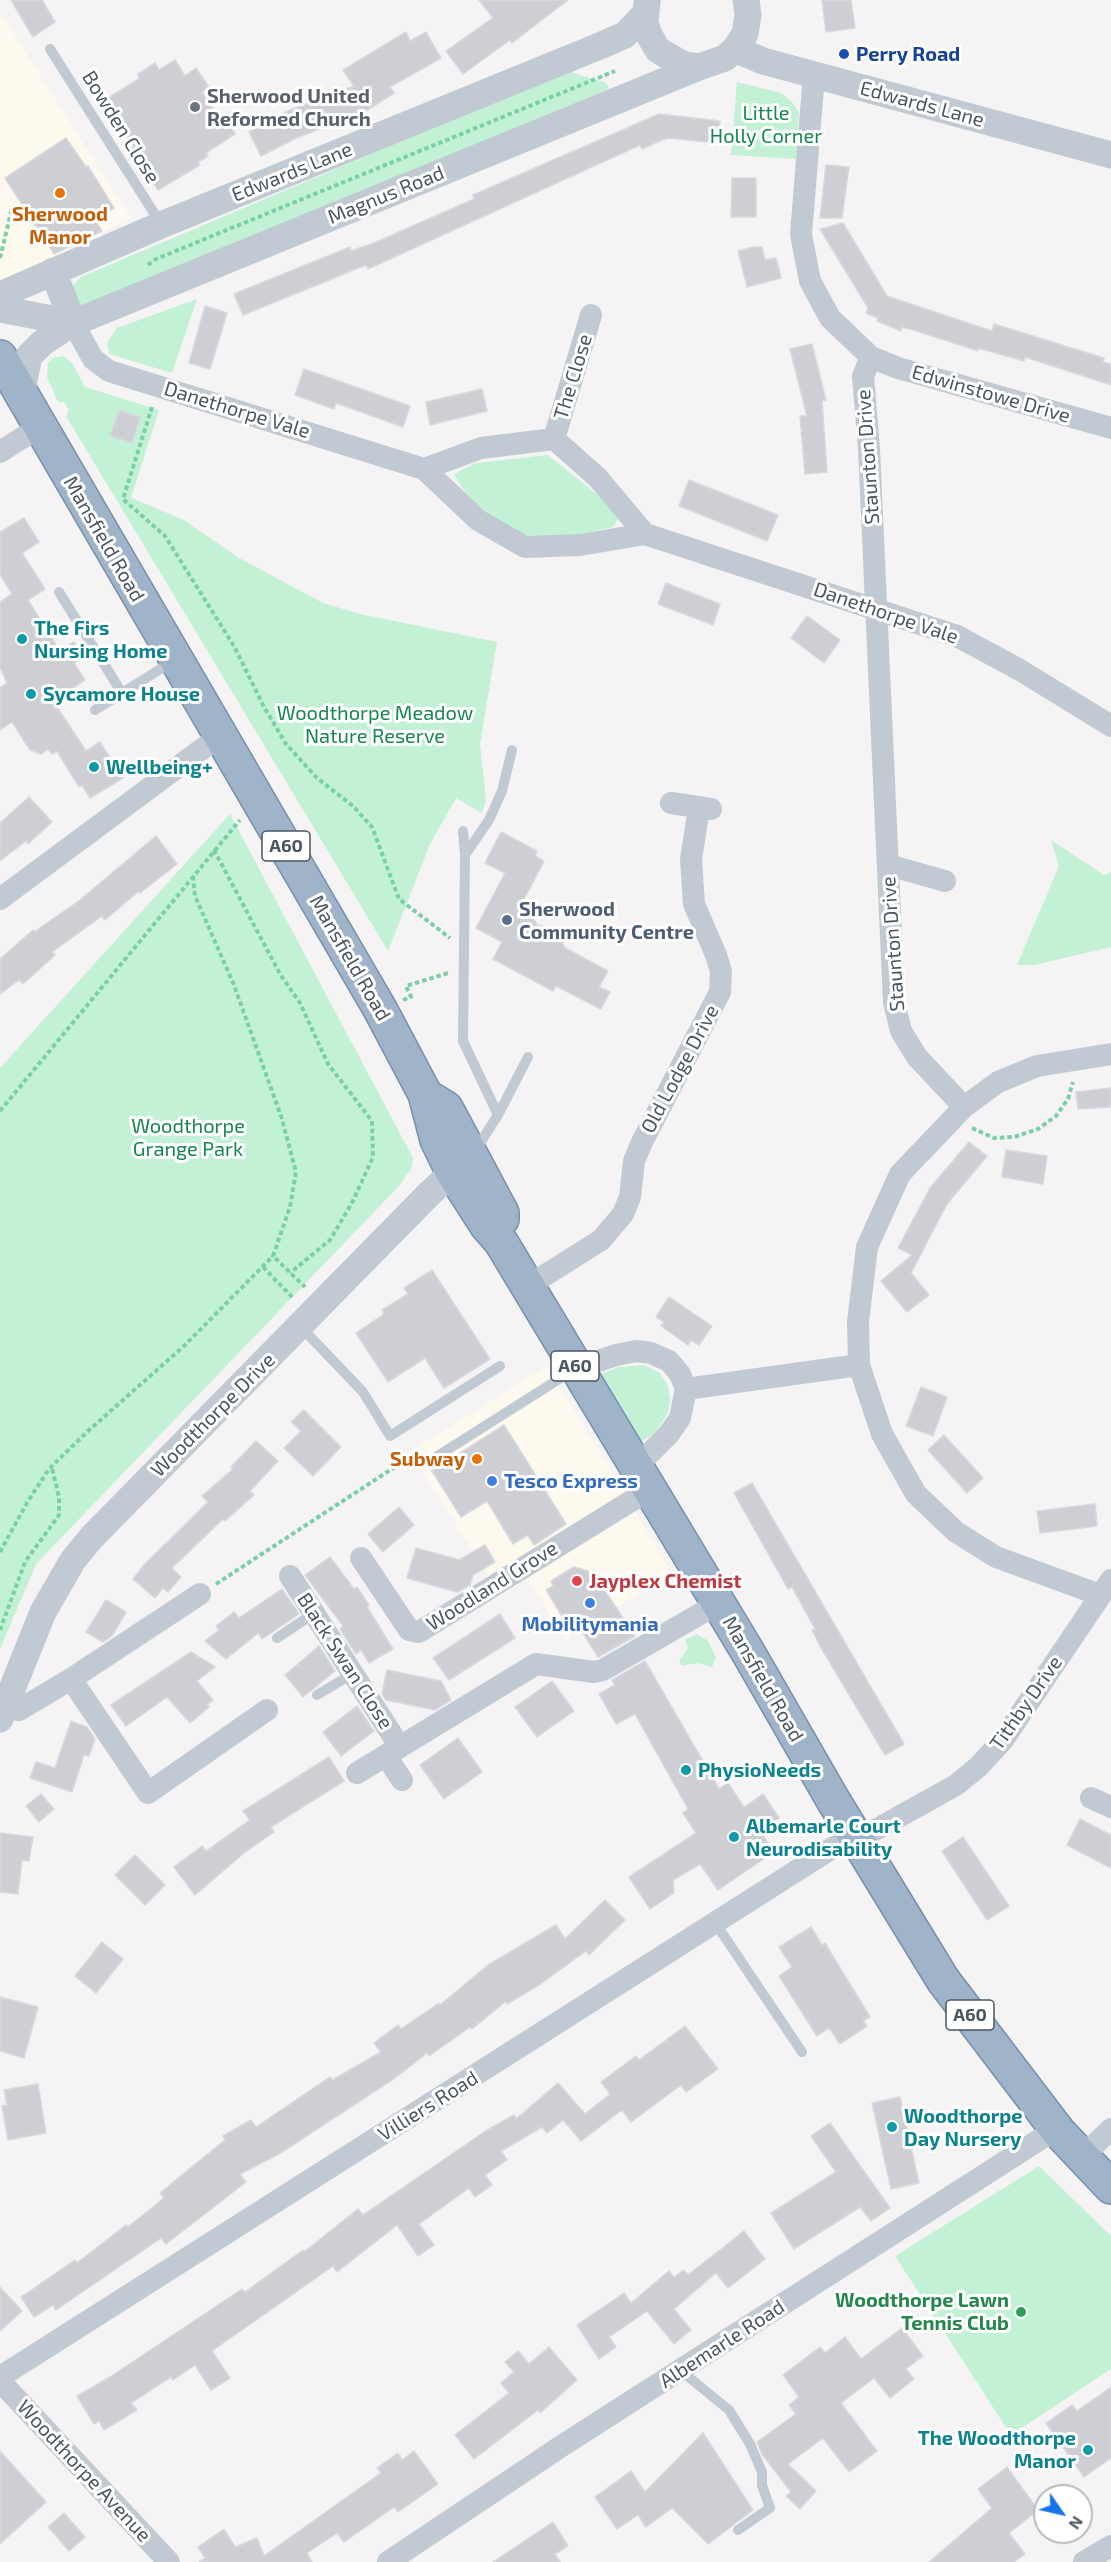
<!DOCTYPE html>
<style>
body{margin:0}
#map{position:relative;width:1111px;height:2562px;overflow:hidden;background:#f5f3f3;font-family:"Exo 2",sans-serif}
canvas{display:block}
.north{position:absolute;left:1033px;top:2484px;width:60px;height:60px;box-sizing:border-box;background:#fff;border:2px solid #b7bbc0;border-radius:50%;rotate:124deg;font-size:16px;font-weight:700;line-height:24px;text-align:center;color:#4a5661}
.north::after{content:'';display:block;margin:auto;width:21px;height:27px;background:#1a73e8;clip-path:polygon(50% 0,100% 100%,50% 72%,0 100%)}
</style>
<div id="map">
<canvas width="1111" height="2562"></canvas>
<div class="north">N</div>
</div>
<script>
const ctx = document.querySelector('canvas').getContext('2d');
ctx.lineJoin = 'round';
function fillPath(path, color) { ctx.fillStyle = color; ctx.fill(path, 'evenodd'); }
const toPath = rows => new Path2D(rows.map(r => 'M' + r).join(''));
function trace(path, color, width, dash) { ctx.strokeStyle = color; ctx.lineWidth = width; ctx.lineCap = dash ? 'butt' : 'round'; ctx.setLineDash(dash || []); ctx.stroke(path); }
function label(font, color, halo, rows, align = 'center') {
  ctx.font = font + ' "Exo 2",sans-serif'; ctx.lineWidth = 6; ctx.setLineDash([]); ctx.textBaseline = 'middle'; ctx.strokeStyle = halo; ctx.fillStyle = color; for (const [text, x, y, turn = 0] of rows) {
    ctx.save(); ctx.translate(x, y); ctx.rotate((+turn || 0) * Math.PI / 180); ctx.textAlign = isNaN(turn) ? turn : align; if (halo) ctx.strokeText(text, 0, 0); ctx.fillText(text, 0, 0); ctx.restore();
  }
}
fillPath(toPath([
 [0,12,131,218,0,285],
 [546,1366,614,1475,672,1574,565,1639,528,1579,501,1596,410,1452]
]), '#fdf9ef');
fillPath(toPath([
 [567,71,606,83,609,89,93,305,78,305,72,287,81,277],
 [737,82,781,93,792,102,799,112,796,159,731,155],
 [197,299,172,373,109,354,107,342,117,328],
 [63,356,72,363,85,387,159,410,131,498,184,520,239,558,323,603,360,614,497,642,480,744,486,800,482,813,456,798,430,844,388,951,66,416,69,410,64,402,58,402,47,377,48,364,52,358],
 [548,455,609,504,619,517,613,527,568,537,514,535,468,497,454,474,476,463],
 [230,814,413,1158,412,1167,400,1185,36,1564,0,1649,0,1068],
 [1051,840,1104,875,1111,872,1111,947,1034,965,1017,965,1059,866],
 [643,1365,660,1373,668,1386,670,1399,668,1412,663,1421,654,1434,640,1442,601,1374,619,1367],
 [697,1634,708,1641,716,1658,712,1667,697,1663,682,1666,679,1661,688,1648,685,1640],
 [1039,2166,1111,2236,1111,2369,1011,2435,895,2256]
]), '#c3f1d5');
const building = toPath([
 [11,0,42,0,55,22,33,37,11,0],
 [479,0,568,0,512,43,510,40,463,74,446,51,493,18,479,0],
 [822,0,851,0,855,28,826,32,822,0],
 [406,32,410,41,426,32,441,58,390,87,394,93,364,112,296,138,261,156,249,132,290,110,354,86,343,70,406,32],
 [175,60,185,76,196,68,209,87,202,92,222,123,226,120,235,134,206,153,208,156,198,162,200,165,158,190,131,148,134,146,103,101,139,79,138,74,155,63,159,70,175,60],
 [659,114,720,121,718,143,667,138,642,149,640,145,368,269,366,265,243,315,234,294,350,247,351,251,374,243,474,199,473,195,659,114],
 [66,138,86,167,88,166,114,208,96,222,102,231,54,254,5,178,66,138],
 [826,165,849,167,842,218,820,218,826,165],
 [732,178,756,178,756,217,731,217,732,178],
 [843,223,887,296,992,331,994,324,1104,358,1103,362,1111,364,1111,385,1025,357,1024,361,978,348,978,351,914,330,902,327,901,331,877,321,878,318,866,313,868,308,820,229,843,223],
 [754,247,762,247,765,260,776,258,781,278,747,287,738,251,754,247],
 [205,306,227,313,210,369,189,363,205,306],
 [812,344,826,400,822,401,827,472,805,474,800,416,807,416,790,349,812,344],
 [304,369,410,406,403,427,336,403,334,409,295,395,304,369],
 [482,389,487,411,430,425,426,402,482,389],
 [119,410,140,417,132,443,110,436,119,410],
 [689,480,778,515,767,541,679,506,689,480],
 [24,518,39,542,22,553,45,589,28,600,60,651,74,642,83,657,74,663,85,680,53,701,86,751,100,742,123,778,90,798,82,785,79,787,57,751,52,754,48,749,41,754,30,750,12,722,0,730,0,688,7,683,0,667,0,602,12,594,0,574,0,532,24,518],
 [666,583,720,604,713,625,658,604,666,583],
 [807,616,840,640,824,663,791,638,807,616],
 [29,797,52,822,28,844,26,841,0,861,0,823,29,797],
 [501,832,537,851,535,856,544,861,519,909,533,918,537,925,556,929,565,948,608,971,599,987,610,992,601,1009,556,986,553,991,493,959,502,942,476,928,505,873,485,863,501,832],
 [156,836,177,864,140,893,139,891,105,920,102,916,52,952,55,955,23,984,19,980,0,994,0,959,33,930,34,932,80,900,156,836],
 [1111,1088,1111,1107,1078,1109,1076,1092,1111,1088],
 [969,1142,987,1156,947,1204,911,1273,929,1295,907,1312,881,1281,912,1255,898,1248,930,1188,969,1142],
 [1006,1150,1047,1156,1043,1184,1002,1177,1006,1150],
 [432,1270,490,1359,444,1388,425,1358,388,1382,356,1333,384,1314,382,1310,408,1294,404,1288,432,1270],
 [669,1297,712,1326,699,1345,691,1340,688,1345,661,1326,664,1322,656,1317,669,1297],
 [921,1387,947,1397,933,1436,906,1426,921,1387],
 [304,1410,341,1447,313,1476,284,1448,301,1431,291,1422,304,1410],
 [504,1425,566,1524,534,1545,528,1535,513,1544,487,1501,461,1517,432,1471,504,1425],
 [944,1435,983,1478,967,1493,928,1450,944,1435],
 [256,1441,278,1461,250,1491,254,1495,225,1521,223,1519,172,1568,181,1577,168,1592,163,1588,155,1598,133,1579,144,1565,208,1502,202,1496,233,1469,231,1467,256,1441],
 [752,1483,904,1744,885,1755,820,1646,812,1630,815,1629,792,1587,788,1589,734,1493,752,1483],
 [1095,1504,1097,1526,1040,1533,1037,1511,1095,1504],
 [399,1507,414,1525,383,1552,368,1534,399,1507],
 [485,1545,495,1562,473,1575,470,1585,457,1592,407,1578,416,1548,459,1560,485,1545],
 [330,1557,354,1589,357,1587,369,1605,367,1607,393,1649,369,1663,361,1650,356,1654,340,1629,343,1626,305,1575,330,1557],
 [574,1567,588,1571,600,1591,604,1589,635,1636,598,1657,581,1630,573,1634,546,1590,553,1586,551,1581,574,1567],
 [282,1589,299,1614,262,1639,258,1633,226,1659,205,1641,219,1630,216,1626,234,1612,239,1618,282,1589],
 [106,1600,126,1612,112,1636,103,1642,86,1632,106,1600],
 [500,1614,515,1638,449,1680,433,1658,500,1614],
 [319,1646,335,1671,303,1697,285,1675,319,1646],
 [191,1652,215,1667,197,1681,213,1700,207,1705,209,1707,190,1723,167,1697,126,1726,111,1705,191,1652],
 [645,1661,719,1789,728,1783,744,1807,763,1794,779,1818,760,1831,774,1852,718,1890,700,1864,673,1880,674,1893,650,1909,629,1877,696,1833,683,1813,688,1809,635,1714,616,1724,599,1694,615,1685,612,1680,645,1661],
 [387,1670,441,1681,451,1700,435,1710,386,1700,382,1694,387,1670],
 [552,1681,574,1711,537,1737,515,1707,552,1681],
 [357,1706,374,1731,341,1756,323,1732,357,1706],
 [71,1721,87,1727,95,1739,89,1756,84,1755,72,1792,30,1778,36,1762,55,1768,71,1721],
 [458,1738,482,1772,444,1799,420,1765,458,1738],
 [329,1757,344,1781,271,1827,274,1832,244,1853,195,1895,174,1867,202,1846,206,1851,250,1820,243,1811,329,1757],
 [41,1794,54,1809,39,1822,26,1806,41,1794],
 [1080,1819,1111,1835,1111,1868,1067,1845,1080,1819],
 [0,1833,33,1837,29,1861,22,1860,18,1894,0,1892,0,1833],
 [963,1837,1009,1906,987,1920,942,1851,963,1837],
 [135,1855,165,1885,145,1905,115,1875,135,1855],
 [605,1900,625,1920,589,1955,586,1951,539,1985,507,2004,506,2001,472,2029,470,2027,429,2056,427,2053,395,2078,279,2154,240,2174,246,2182,166,2244,161,2238,56,2310,53,2305,34,2317,21,2297,75,2260,77,2263,126,2225,128,2227,164,2198,160,2193,225,2140,223,2136,251,2120,256,2127,330,2077,332,2080,381,2052,374,2043,398,2025,401,2029,439,2003,440,2005,488,1965,556,1925,565,1939,605,1900],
 [811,1927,822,1945,825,1943,870,2017,863,2021,867,2026,840,2044,829,2028,817,2036,779,1976,792,1967,779,1947,811,1927],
 [102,1942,123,1959,96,1993,75,1976,102,1942],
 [0,1997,38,2007,24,2058,0,2051,0,1997],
 [685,2026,718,2069,686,2092,681,2085,631,2122,622,2110,581,2141,563,2120,547,2133,542,2127,501,2151,507,2160,485,2175,492,2185,475,2197,469,2188,419,2224,434,2245,418,2256,397,2225,337,2272,333,2266,212,2351,230,2378,211,2390,195,2365,173,2380,171,2377,131,2403,137,2410,104,2430,99,2421,94,2424,77,2396,110,2377,242,2289,245,2292,303,2250,304,2252,358,2209,363,2215,487,2130,514,2115,516,2119,558,2083,585,2114,610,2094,601,2082,636,2056,639,2060,685,2026],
 [38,2084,46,2133,8,2140,2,2106,7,2105,4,2090,38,2084],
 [900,2097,919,2183,891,2189,872,2103,900,2097],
 [830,2123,890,2208,871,2221,860,2207,794,2249,771,2213,836,2172,811,2136,830,2123],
 [744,2231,765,2259,728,2288,716,2273,674,2309,691,2330,674,2344,647,2311,609,2337,616,2347,599,2359,577,2325,624,2293,631,2303,669,2271,674,2277,684,2270,688,2275,744,2231],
 [0,2287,22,2311,0,2331,0,2287],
 [902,2328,923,2356,906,2369,914,2379,890,2398,874,2378,841,2403,877,2451,849,2472,823,2438,788,2464,816,2491,800,2509,786,2496,791,2492,762,2454,757,2442,796,2414,789,2405,799,2397,783,2375,820,2347,825,2353,845,2337,861,2359,902,2328],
 [549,2347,577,2380,540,2413,538,2410,474,2459,455,2435,509,2393,501,2383,514,2372,505,2362,518,2351,529,2364,549,2347],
 [1111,2387,1111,2458,1084,2477,1046,2423,1072,2405,1077,2411,1111,2387],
 [703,2433,753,2510,708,2544,672,2508,646,2527,638,2515,617,2529,595,2497,631,2471,645,2492,703,2433],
 [0,2451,46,2502,0,2544,0,2451],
 [414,2451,438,2484,398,2512,394,2507,344,2542,337,2533,307,2553,312,2562,199,2562,205,2558,198,2547,224,2529,235,2547,257,2538,264,2556,381,2473,377,2468,398,2453,402,2460,414,2451],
 [1007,2467,1038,2510,1009,2533,1025,2554,1014,2562,929,2562,992,2508,978,2489,1007,2467],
 [64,2513,85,2537,69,2551,48,2527,64,2513],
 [553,2522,568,2546,555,2554,560,2562,493,2562,553,2522]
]);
fillPath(building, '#cdcfd5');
trace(building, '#d7d9de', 1.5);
const trunk = toPath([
 [0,357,380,1009,425,1094,437,1140,453,1173,487,1226,501,1242,749,1654,833,1800,943,1980,1058,2131,1111,2187],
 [433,1100,446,1108,502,1213,502,1219]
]);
trace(trunk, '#7690ad', 36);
trace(toPath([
 [0,258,12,208],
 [148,265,156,259,615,71],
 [152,407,123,499,165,536,234,646,264,707,286,744,317,778,353,806,372,827,399,899,450,938],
 [214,850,280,974,300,1003,328,1064,372,1121,373,1157,352,1203,330,1240,290,1273],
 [193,876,195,896,234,985,282,1119,296,1172,290,1207,273,1256,305,1287],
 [403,1000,411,997,406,986,448,973],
 [0,1111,240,820],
 [972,1128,994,1138,1014,1137,1038,1129,1056,1116,1068,1099,1073,1082],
 [263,1267,293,1298],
 [0,1552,28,1501,49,1469,88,1431,184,1346,273,1256],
 [216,1584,413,1455],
 [0,1630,25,1562,59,1515,59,1497,52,1468]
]), '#7ad0a6', 4, [4.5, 3]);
trace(toPath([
 [50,49,161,224],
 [59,592,122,693],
 [95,710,173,661],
 [463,831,465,855,463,1041,498,1115],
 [465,855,489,820,502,791,512,750],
 [475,1151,498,1115,528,1057],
 [300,1326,363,1392,390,1436,500,1366],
 [428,1462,575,1369],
 [277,1638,313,1614],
 [317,1695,352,1674],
 [716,1924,802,2052],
 [680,2370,729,2410,750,2444,762,2472,762,2485,770,2508,738,2530]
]), '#c1cad2', 10);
trace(toPath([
 [814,75,801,234,810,281,830,318,871,357,898,368,1111,428],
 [73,323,93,359,109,371,424,469,478,520,525,547,580,545,645,534,957,636,1020,670,1111,726],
 [871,357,863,376,869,449,894,1002,901,1031,917,1057,964,1107],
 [554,439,591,315],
 [0,452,39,427],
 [424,469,481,448,554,439,597,477,645,534],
 [671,803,711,809],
 [888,865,945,881],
 [0,899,221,735],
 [528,1286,601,1240,623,1214,630,1197,634,1161,642,1142,720,992,721,971,716,955,694,904,691,859,699,808],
 [577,1368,616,1355,636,1351,651,1353,669,1361,680,1374,686,1389,680,1418,669,1434,650,1453,634,1463],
 [686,1389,859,1365],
 [361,1558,409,1630,419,1632,649,1490],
 [290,1576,400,1747],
 [1100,1595,996,1557,956,1532,916,1494,882,1434,859,1365,858,1322,867,1247,900,1174,964,1107,998,1082,1037,1066,1111,1054],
 [71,1679,200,1594],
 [5,1708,19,1710,71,1679,148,1793,267,1710],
 [386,1756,402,1780],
 [357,1773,536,1664,594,1672,603,1670,719,1603],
 [1091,1798,1111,1807],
 [1082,2157,1111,2129],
 [0,2377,834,1847,868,1834,956,1785,978,1767,1003,1740,1111,1580],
 [0,2381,169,2562],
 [388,2562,560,2447,1042,2138,1058,2131],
 [1084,2562,1111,2546]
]), '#c1cad2', 22);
trace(toPath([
 [647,2,645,22,649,35,658,50,684,65,699,67,725,58,735,49,745,34,748,15,746,0],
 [735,49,763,61,1111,155],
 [53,271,73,323],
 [0,295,161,225,602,45,625,35,645,14],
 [0,309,73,323],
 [21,395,29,356,42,343,73,323,699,67],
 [0,1719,43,1612,73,1560,92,1537,429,1194,466,1160]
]), '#c1cad2', 27);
trace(trunk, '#9fb4c9', 33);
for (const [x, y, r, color] of [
 [844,54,6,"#1a4fb4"],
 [195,107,6,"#6b7280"],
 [60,193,6,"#e8710a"],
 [22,639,6,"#0f9aa8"],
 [31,694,6,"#0f9aa8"],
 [94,767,6,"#0f9aa8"],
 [507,920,6,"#5c6f8a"],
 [477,1459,6,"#e8710a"],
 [492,1481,6,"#3f7fe0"],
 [577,1581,6,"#e0444e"],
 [590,1603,6,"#3f7fe0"],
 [686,1770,6,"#0f9aa8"],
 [734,1837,6,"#0f9aa8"],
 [892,2127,6,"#0f9aa8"],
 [1021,2312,6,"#2e9e5b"],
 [1088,2450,6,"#0f9aa8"]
]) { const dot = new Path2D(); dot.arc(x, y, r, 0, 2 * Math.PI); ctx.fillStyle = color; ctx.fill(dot); trace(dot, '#fff', 2); }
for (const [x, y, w] of [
 [286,846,48],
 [575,1366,48],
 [970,2015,48]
]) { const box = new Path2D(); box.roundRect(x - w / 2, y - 15, w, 30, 4.5); ctx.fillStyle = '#fff'; ctx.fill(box); trace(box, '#4a5661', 1.5); }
label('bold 18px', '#4a5661', null, [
 ["A60",286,846],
 ["A60",575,1366],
 ["A60",970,2015]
]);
label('bold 20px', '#164399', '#fff', [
 ["Perry Road",856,54]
], 'left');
label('bold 20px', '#5b616d', '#fff', [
 ["Sherwood United",207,96],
 ["Reformed Church",207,119]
], 'left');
label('20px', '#4a5661', '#fff', [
 ["Edwards Lane",922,104,15],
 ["Bowden Close",121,127,58],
 ["Edwards Lane",292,172,-22],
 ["Magnus Road",386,195,-22],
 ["The Close",573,377,-73],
 ["Edwinstowe Drive",991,394,16],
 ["Danethorpe Vale",237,410,17],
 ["Staunton Drive",868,457,-94],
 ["Mansfield Road",104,539,60],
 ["Danethorpe Vale",886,613,19],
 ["Staunton Drive",893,944,-94],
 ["Mansfield Road",350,958,60],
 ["Old Lodge Drive",680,1069,-62],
 ["Woodthorpe Drive",213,1415,-45],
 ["Woodland Grove",492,1586,-32],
 ["Black Swan Close",345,1661,57],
 ["Mansfield Road",763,1679,60],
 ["Tithby Drive",1026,1703,-55],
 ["Villiers Road",428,2106,-32],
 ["Albemarle Road",722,2344,-33],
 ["Woodthorpe Avenue",84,2471,47]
]);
label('20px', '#17864f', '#fff', [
 ["Little",766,113],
 ["Holly Corner",766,136],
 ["Woodthorpe Meadow",375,713],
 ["Nature Reserve",375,736],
 ["Woodthorpe",188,1126],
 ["Grange Park",188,1149]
]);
label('bold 20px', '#c56008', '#fff', [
 ["Sherwood",60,214],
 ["Manor",60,237],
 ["Subway",465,1459,"right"]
]);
label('bold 20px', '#0d838f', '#fff', [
 ["The Firs",34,628],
 ["Nursing Home",34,651],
 ["Sycamore House",43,694],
 ["Wellbeing+",106,767],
 ["PhysioNeeds",698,1770],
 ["Albemarle Court",746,1826],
 ["Neurodisability",746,1849],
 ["Woodthorpe",904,2116],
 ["Day Nursery",904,2139],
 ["The Woodthorpe",1076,2438,"right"],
 ["Manor",1076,2461,"right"]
], 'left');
label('bold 20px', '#4e5e75', '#fff', [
 ["Sherwood",519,909],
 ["Community Centre",519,932]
], 'left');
label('bold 20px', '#366cbe', '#fff', [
 ["Tesco Express",504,1481],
 ["Mobilitymania",590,1624,"center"]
], 'left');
label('bold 20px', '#be3a42', '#fff', [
 ["Jayplex Chemist",589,1581]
], 'left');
label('bold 20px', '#27864d', '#fff', [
 ["Woodthorpe Lawn",1009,2300],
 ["Tennis Club",1009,2323]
], 'right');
</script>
